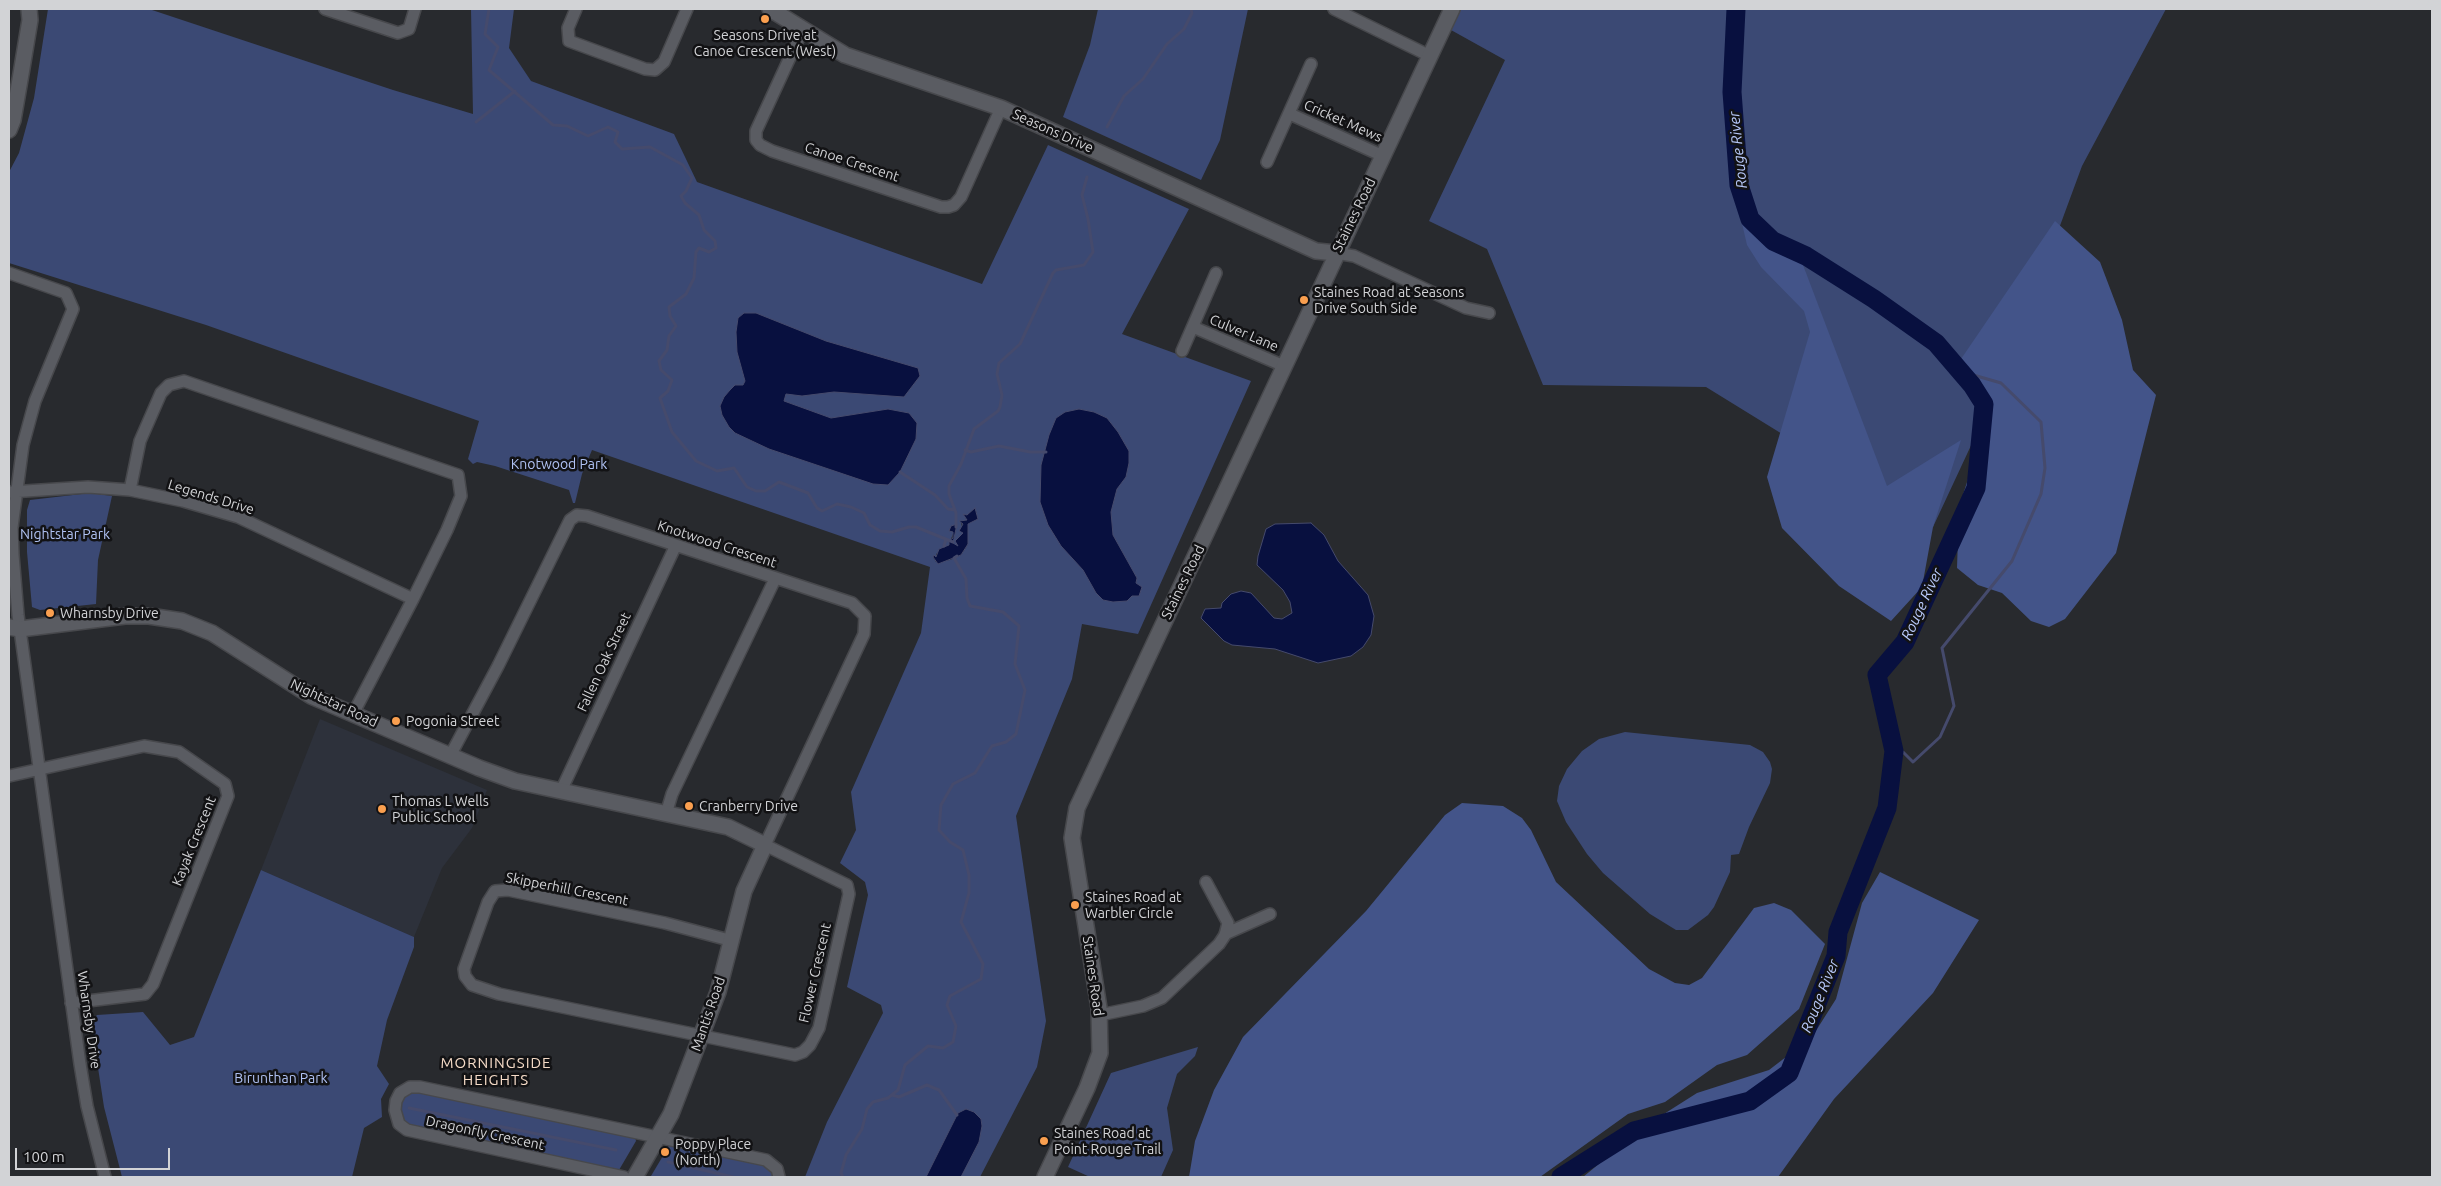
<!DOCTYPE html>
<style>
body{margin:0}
#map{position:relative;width:2441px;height:1186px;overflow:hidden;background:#282a2e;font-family:Ubuntu,sans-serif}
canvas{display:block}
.frame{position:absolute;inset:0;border:10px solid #d2d3d6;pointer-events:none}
.scale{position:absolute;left:15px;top:1148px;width:155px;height:22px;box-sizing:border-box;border:2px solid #d2d3d6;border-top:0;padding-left:6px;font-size:15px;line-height:18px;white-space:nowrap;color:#d2d3d6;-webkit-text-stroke:4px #121214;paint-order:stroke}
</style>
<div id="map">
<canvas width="2441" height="1186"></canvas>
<div class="frame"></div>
<div class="scale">100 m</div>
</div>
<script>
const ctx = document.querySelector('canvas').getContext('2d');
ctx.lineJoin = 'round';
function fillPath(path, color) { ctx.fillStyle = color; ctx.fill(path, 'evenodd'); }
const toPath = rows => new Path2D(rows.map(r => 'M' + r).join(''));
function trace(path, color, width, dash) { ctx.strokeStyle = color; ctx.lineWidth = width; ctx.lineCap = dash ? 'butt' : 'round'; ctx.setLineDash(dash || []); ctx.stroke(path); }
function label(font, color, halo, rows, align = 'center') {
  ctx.font = font + ' Ubuntu,sans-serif'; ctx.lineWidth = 5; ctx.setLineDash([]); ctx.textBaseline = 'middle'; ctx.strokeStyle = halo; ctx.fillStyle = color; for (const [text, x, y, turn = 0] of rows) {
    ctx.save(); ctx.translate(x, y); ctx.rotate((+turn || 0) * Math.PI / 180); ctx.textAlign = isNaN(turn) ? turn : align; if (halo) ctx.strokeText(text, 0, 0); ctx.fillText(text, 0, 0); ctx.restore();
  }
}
fillPath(toPath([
 [320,719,487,790,472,828,442,868,414,937,261,870]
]), '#2d313b');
fillPath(toPath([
 [48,9,149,9,393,90,473,114,471,9,514,9,509,48,531,81,674,134,697,182,982,284,1048,145,1189,209,1122,334,1251,381,1138,634,1082,624,1072,679,1016,816,1046,1021,1037,1067,980,1177,805,1177,827,1122,883,1013,881,1005,847,987,868,895,865,882,840,863,856,830,851,792,921,633,930,567,592,450,582,474,575,503,573,503,569,490,495,466,477,462,473,464,468,459,479,421,206,325,9,263,9,172,19,153,34,98],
 [974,509,976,511,977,518,968,524,967,546,961,555,950,560,936,562,933,557,936,557,936,554,949,545,956,525,953,542,954,545,958,546,963,533,961,522,967,520,965,517],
 [1098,9,1248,9,1220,140,1201,180,1063,117,1090,45],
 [1461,9,2166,9,2082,166,2009,364,1933,527,1706,387,1543,385,1487,249,1429,221,1505,60,1451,30],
 [90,493,112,496,98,560,96,604,40,610,32,607,27,552,27,510,30,500],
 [1625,732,1750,745,1763,752,1770,762,1772,769,1770,783,1749,827,1739,854,1731,855,1730,872,1714,907,1708,915,1688,930,1676,930,1650,914,1603,873,1587,854,1566,822,1557,801,1559,786,1567,769,1582,751,1599,739],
 [261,870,414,937,414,947,387,1020,377,1066,389,1084,381,1099,382,1117,364,1128,352,1177,122,1177,104,1107,91,1022,97,1015,143,1012,170,1045,194,1037],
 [1198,1047,1195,1056,1177,1074,1167,1108,1173,1150,1161,1177,1090,1177,1068,1167,1111,1073],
 [414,1091,635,1137,636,1141,619,1170,414,1128,405,1121,400,1111,403,1098],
 [670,1144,767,1165,776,1177,651,1176]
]), '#3b4974');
fillPath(toPath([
 [1741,219,1771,246,1803,265,1887,486,1961,440,1933,527,1922,587,1891,621,1839,586,1782,528,1767,477,1810,332,1804,311,1761,267,1747,245],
 [2055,221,2100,262,2122,320,2133,370,2156,395,2116,553,2065,619,2049,627,2031,621,2002,593,1978,585,1957,568,1959,507,1977,451,1985,413,1982,389,1959,362],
 [1462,803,1503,806,1522,818,1531,830,1556,882,1649,969,1675,983,1689,985,1702,978,1754,908,1774,903,1791,910,1825,944,1799,1009,1747,1055,1717,1065,1665,1102,1628,1114,1540,1177,1189,1177,1195,1141,1214,1090,1243,1037,1366,911,1445,815],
 [1880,872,1979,920,1933,993,1834,1099,1778,1177,1583,1177,1645,1126,1697,1093,1769,1070,1812,1037,1836,999,1862,903]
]), '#435489');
const water = toPath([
 [744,313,756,313,826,341,918,368,920,376,904,397,834,392,802,396,786,394,784,401,831,418,888,409,909,413,917,423,916,439,900,472,888,485,873,484,769,449,735,433,729,427,722,415,720,406,724,397,730,390,735,385,743,385,745,381,737,352,736,332,738,318,744,313],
 [1079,409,1094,412,1107,418,1118,432,1129,451,1129,463,1126,477,1117,489,1111,512,1113,535,1137,578,1136,583,1142,587,1139,596,1132,596,1127,601,1113,602,1103,600,1096,593,1083,570,1061,546,1048,525,1040,502,1041,465,1049,435,1056,418,1065,412,1079,409],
 [975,508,978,519,968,524,968,544,961,555,938,564,933,557,934,555,936,557,939,549,949,545,949,541,953,538,953,532,949,531,951,526,957,524,953,543,958,546,955,541,963,533,959,531,963,524,959,521,967,520,963,514,967,515,975,508],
 [1311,523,1324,535,1338,561,1368,595,1374,616,1371,635,1363,647,1351,656,1318,663,1275,649,1232,645,1224,641,1201,618,1205,609,1221,608,1222,603,1231,594,1241,591,1251,593,1274,618,1282,619,1292,613,1290,602,1283,590,1257,565,1258,556,1266,529,1275,524,1311,523],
 [966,1109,974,1112,981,1119,982,1126,979,1142,961,1177,926,1177,958,1113,966,1109]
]);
fillPath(water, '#08103f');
trace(water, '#454a6c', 1);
trace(toPath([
 [489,9,485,34,498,47,489,70,553,125,567,126,588,136,608,127,618,132,615,142,622,149,650,147,683,165,692,178,686,191,681,196,685,203,699,215,704,230,715,241,716,248,709,252,699,248,696,252,694,278,686,294,669,307,670,316,676,326,669,336,667,350,659,361,661,370,672,380,668,391,660,398,672,432,696,461,717,471,734,468,747,487,756,491,765,491,779,482,808,493,817,508,822,511,837,504,851,507,864,513,870,525,880,531,892,532,909,527,916,527,953,542],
 [476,122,515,91],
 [1107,127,1124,96,1143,79,1167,44,1184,29,1192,13,1191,9],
 [965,450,971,452,999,446,1030,452,1046,452],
 [900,472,935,495,948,509,955,510],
 [956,527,956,513,949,494,949,486,961,464,974,429,998,411,1000,407,1002,395,997,374,999,363,1020,344,1053,273,1056,270,1084,265,1093,252,1088,219,1082,195,1087,177],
 [944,546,946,539],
 [1903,752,1913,762,1940,737,1954,706,1942,648,2012,561,2041,494,2045,468,2041,422,2001,383,1970,374],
 [892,1095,899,1097,927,1085,934,1088,939,1090,957,1115],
 [409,1108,616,1150],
 [668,1162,733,1177],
 [843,1177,841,1173,846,1155,862,1129,867,1109,873,1102,888,1098,898,1090,905,1065,928,1046,943,1048,953,1042,956,1026,947,1005,950,996,981,979,983,964,961,922,969,893,969,875,963,850,950,842,939,830,941,805,953,784,975,773,992,746,1006,742,1016,734,1025,690,1015,664,1019,626,1003,612,970,606,967,598,966,579,954,558,957,556]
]), '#454a6c', 3);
trace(toPath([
 [1561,1177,1634,1131,1750,1101,1789,1073,1836,956,1838,932,1887,808,1894,751,1877,675,1905,642,1976,488,1984,404,1972,385,1936,343,1874,299,1806,256,1773,241,1750,219,1739,185,1732,92,1736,9]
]), '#08103f', 19);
const street = toPath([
 [325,9,398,33,409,29,415,9],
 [576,9,568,28,569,41,645,69,655,70,664,62,687,9],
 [1334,9,1430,56],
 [803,29,756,131,756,140,760,145,772,151,941,207,948,207,954,205,961,197,1001,108],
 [1290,114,1383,156],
 [1267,162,1311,64],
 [1336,253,1354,256,1466,308,1489,313],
 [9,273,66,293,73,309,35,401,23,445,12,527,13,555,18,615,80,1064,87,1106,105,1177],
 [1193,327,1284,366],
 [1182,351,1216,273],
 [130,490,140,441,161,393,169,385,184,381,458,475,461,496,447,530,413,599,353,714],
 [10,492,88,487,130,490,183,501,238,517,413,599],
 [450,756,498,666,570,520,577,515,587,516,852,603,865,616,864,634,765,845,847,885,849,894,819,1028,810,1045,803,1052,795,1055,499,994,472,985,465,976,464,969,488,902,495,891,508,890,665,923,729,940],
 [9,776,144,746,179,752,225,784,228,796,153,984,145,994,71,1003],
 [561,791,675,547],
 [666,814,672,794,775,579],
 [1225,934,1270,914],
 [1100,1015,1143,1006,1162,998,1219,944,1225,935,1228,923,1206,882],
 [624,1177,407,1130,399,1124,395,1110,396,1101,400,1093,410,1087,420,1087,766,1160,777,1169,779,1177]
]);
const secondary = toPath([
 [770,9,845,55,1001,108,1316,251,1336,253],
 [9,130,13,120,22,68,30,20,29,9],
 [9,627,20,629,125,616,149,616,182,621,212,633,311,696,479,768,515,781,728,827,765,845,744,891,718,992,671,1114,635,1177],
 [1045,1177,1087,1088,1100,1053,1099,1008,1072,838,1077,808,1452,9]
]);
trace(street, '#47484c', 14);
trace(secondary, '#47484c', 18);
trace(street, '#5a5c62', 11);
trace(secondary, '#5a5c62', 15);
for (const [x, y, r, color] of [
 [765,19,5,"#fa9f4f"],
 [1304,300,5,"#fa9f4f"],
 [50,613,5,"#fa9f4f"],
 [396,721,5,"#fa9f4f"],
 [689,806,5,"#fa9f4f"],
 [382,809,5,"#fa9f4f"],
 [1075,905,5,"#fa9f4f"],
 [1044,1141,5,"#fa9f4f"],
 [665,1152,5,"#fa9f4f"]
]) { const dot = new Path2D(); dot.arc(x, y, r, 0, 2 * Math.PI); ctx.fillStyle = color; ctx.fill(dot); trace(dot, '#121214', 2); }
label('14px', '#d2d3d6', '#121214', [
 ["Seasons Drive at",765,35,"center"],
 ["Canoe Crescent (West)",765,51,"center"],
 ["Staines Road at Seasons",1314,292],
 ["Drive South Side",1314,308],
 ["Wharnsby Drive",60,613],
 ["Pogonia Street",406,721],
 ["Thomas L Wells",392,801],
 ["Public School",392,817],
 ["Cranberry Drive",699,806],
 ["Staines Road at",1085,897],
 ["Warbler Circle",1085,913],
 ["Staines Road at",1054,1133],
 ["Point Rouge Trail",1054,1149],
 ["Poppy Place",675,1144],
 ["(North)",675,1160]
], 'left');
label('14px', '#d2d3d6', '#121214', [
 ["Cricket Mews",1343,121,24],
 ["Seasons Drive",1053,131,24],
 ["Canoe Crescent",852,162,18],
 ["Staines Road",1354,215,-64],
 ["Culver Lane",1244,333,23],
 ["Legends Drive",211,497,17],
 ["Knotwood Crescent",717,544,18],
 ["Staines Road",1183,582,-64],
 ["Fallen Oak Street",604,662,-65],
 ["Nightstar Road",334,703,25],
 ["Kayak Crescent",194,841,-68],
 ["Skipperhill Crescent",567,889,11],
 ["Flower Crescent",815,973,-77],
 ["Staines Road",1093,976,82],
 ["Mantis Road",708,1014,-71],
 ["Wharnsby Drive",89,1020,82],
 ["Dragonfly Crescent",485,1133,12]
]);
label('14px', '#b0c2f3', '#121214', [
 ["Knotwood Park",559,464],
 ["Nightstar Park",65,534],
 ["Birunthan Park",281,1078]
]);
label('italic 15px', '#b7c8f9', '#121214', [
 ["Rouge River",1738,150,-96],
 ["Rouge River",1922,604,-65],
 ["Rouge River",1820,996,-68]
]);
ctx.letterSpacing = '1px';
label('15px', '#f5dbc7', '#121214', [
 ["MORNINGSIDE",496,1063],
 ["HEIGHTS",496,1080]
]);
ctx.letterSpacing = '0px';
</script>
